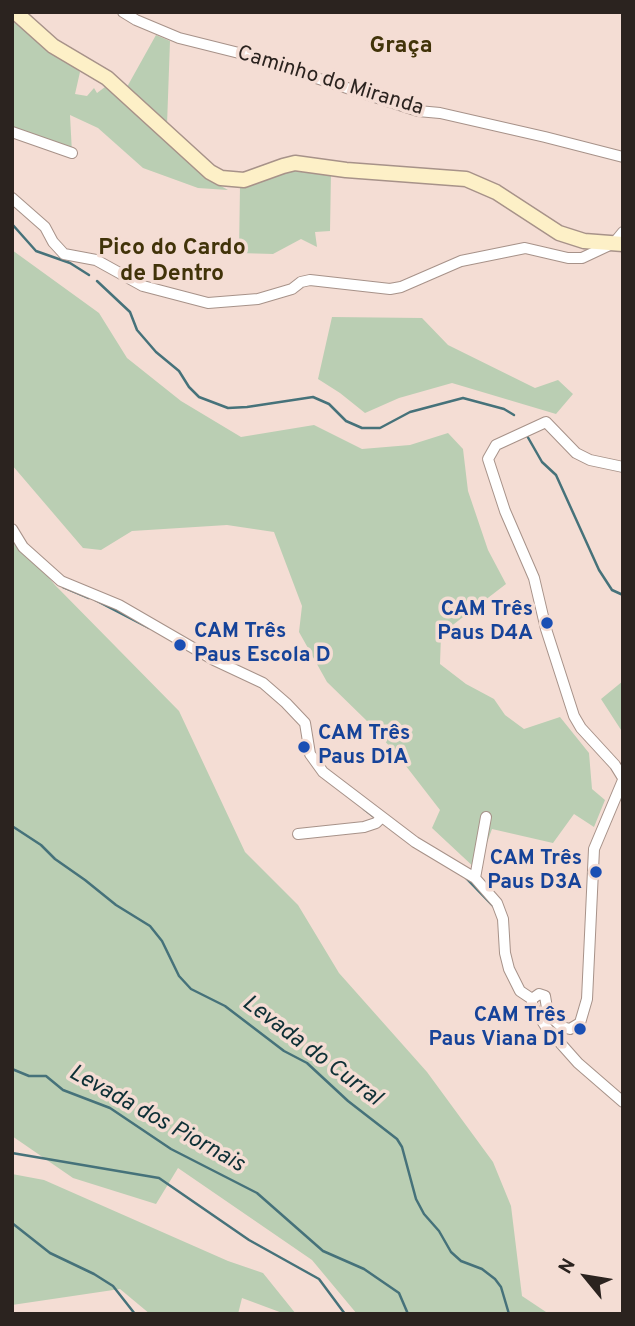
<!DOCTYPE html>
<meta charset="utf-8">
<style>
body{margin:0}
#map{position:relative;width:635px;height:1326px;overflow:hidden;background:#f4ddd4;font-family:Overpass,sans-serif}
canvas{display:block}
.frame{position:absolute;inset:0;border:14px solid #2b231f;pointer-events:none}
.north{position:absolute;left:551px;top:1242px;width:70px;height:70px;-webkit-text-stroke:5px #f4ddd4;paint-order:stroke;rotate:300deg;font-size:19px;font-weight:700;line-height:28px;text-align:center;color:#2b231f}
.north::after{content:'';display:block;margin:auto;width:24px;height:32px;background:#2b231f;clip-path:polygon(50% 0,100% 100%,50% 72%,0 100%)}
</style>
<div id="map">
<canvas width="635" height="1326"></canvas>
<div class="frame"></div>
<div class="north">N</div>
</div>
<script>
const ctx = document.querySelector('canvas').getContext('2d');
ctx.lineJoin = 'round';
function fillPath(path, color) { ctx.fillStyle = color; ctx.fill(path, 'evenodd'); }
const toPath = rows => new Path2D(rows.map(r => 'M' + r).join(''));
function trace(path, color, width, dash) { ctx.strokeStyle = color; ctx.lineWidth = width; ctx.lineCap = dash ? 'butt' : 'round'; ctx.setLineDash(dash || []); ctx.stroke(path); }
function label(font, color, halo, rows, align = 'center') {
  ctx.font = font + ' Overpass,sans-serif'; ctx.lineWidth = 7; ctx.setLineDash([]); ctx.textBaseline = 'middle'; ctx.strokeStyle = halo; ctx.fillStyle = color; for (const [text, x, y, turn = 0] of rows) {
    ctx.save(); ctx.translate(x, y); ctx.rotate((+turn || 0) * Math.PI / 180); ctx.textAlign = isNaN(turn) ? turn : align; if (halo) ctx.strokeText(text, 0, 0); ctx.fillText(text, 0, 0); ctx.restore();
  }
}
fillPath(toPath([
 [12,15,80,72,75,94,87,96,94,88,97,93,105,87,212,181,228,190,198,188,143,168,98,128,70,115,72,153,12,131],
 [156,35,170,41,167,125,127,87],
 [294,169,331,173,330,231,315,232,317,247,301,239,273,254,239,253,240,186],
 [12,250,99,313,127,358,181,401,241,437,314,425,362,449,410,445,448,433,463,449,468,491,488,550,506,584,441,634,440,664,466,684,494,699,505,715,524,729,560,717,589,753,592,789,605,800,594,827,574,814,553,843,492,829,477,870,432,828,440,810,399,757,367,721,327,682,299,632,302,606,274,532,227,525,132,531,101,550,83,548,12,465],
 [332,317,422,318,448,345,535,388,558,380,573,394,556,414,452,383,399,398,365,413,340,393,318,379],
 [12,529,23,547,55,585,179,711,245,852,298,905,339,973,427,1072,493,1162,511,1206,522,1296,546,1312,554,1314,357,1314,312,1260,178,1168,156,1204,73,1178,12,1136],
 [623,681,623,733,601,699],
 [12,1174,44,1180,228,1261,263,1273,296,1314,285,1314,242,1298,238,1314,150,1314,120,1289,12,1305]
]), '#baceb3');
trace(toPath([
 [12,224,36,251,70,263,89,275],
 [97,281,130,312,137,330,156,352,179,371,189,387,199,397,228,408,247,407,313,397,329,404,346,421,362,428,380,428,410,412,463,398,504,409,514,415],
 [526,434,542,462,556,475,599,570,612,590,623,595],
 [63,587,89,598],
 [95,600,149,628],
 [364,809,378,820],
 [12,826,41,845,55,859,85,880,116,905,150,926,162,941,179,976,191,989,225,1006,284,1051,307,1063,348,1101,397,1139,402,1147,416,1199,424,1214,439,1231,451,1252,461,1261,482,1269,495,1279,501,1287,509,1314],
 [465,877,494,907],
 [12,1069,29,1076,46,1076,63,1090,110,1108,171,1149,257,1193,323,1251,364,1269,399,1293,408,1314],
 [12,1153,159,1178,249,1240,319,1279,345,1314],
 [12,1223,50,1253,94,1274,113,1286,135,1314]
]), '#46727a', 2.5);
const minor = toPath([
 [123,12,136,20,179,38,239,53,418,111,440,113,545,137,623,157],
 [12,132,72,153],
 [12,198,45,227,53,242,64,254,96,260,143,286,208,303,258,299,292,289,301,282,310,280,390,289,401,287,461,261,525,248,568,258,582,258,614,243,623,232],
 [623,467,590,460,576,453,546,422,496,445,488,459,505,511,534,578,546,629,574,716,581,728,615,765,623,778],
 [12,529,23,547,61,581,119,605,214,660,263,683,286,703,305,723,310,754,323,772,415,842,475,878,497,903,503,919,505,953,509,969,520,991,532,999],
 [298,834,364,827,376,823,382,817],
 [475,878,486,817],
 [532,999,539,994,545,996,548,1014,562,1027,570,1029,580,1023,587,999,594,849,623,780],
 [532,999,532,1005,546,1027,578,1063,623,1102]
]);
const secondary = toPath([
 [15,12,53,46,107,78,210,172,221,178,244,180,283,166,295,163,346,170,466,179,496,192,559,233,584,241,623,244]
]);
trace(minor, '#a79289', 12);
trace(secondary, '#a79289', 17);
trace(minor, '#fff', 10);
trace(secondary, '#fdf0c7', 14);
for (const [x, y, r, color] of [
 [547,623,7,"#1a4fb4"],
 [180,645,7,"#1a4fb4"],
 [304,747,7,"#1a4fb4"],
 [596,872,7,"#1a4fb4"],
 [580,1029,7,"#1a4fb4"]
]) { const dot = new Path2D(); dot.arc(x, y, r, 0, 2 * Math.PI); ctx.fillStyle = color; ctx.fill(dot); trace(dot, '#f4ddd4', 2.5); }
label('21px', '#2b231f', '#f4ddd4', [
 ["Caminho do Miranda",330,82,17]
]);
label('bold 21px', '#164399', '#f4ddd4', [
 ["CAM Três",533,611],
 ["Paus D4A",533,635],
 ["CAM Três",194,633,"left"],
 ["Paus Escola D",194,657,"left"],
 ["CAM Três",318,735,"left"],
 ["Paus D1A",318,759,"left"],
 ["CAM Três",582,860],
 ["Paus D3A",582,884],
 ["CAM Três",566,1017],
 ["Paus Viana D1",566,1041]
], 'right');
label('bold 23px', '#413309', '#f4ddd4', [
 ["Graça",401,47],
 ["Pico do Cardo",172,249],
 ["de Dentro",172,275]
]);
label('italic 23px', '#0e3036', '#f4ddd4', [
 ["Levada do Curral",311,1052,37],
 ["Levada dos Piornais",156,1120,29]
]);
</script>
